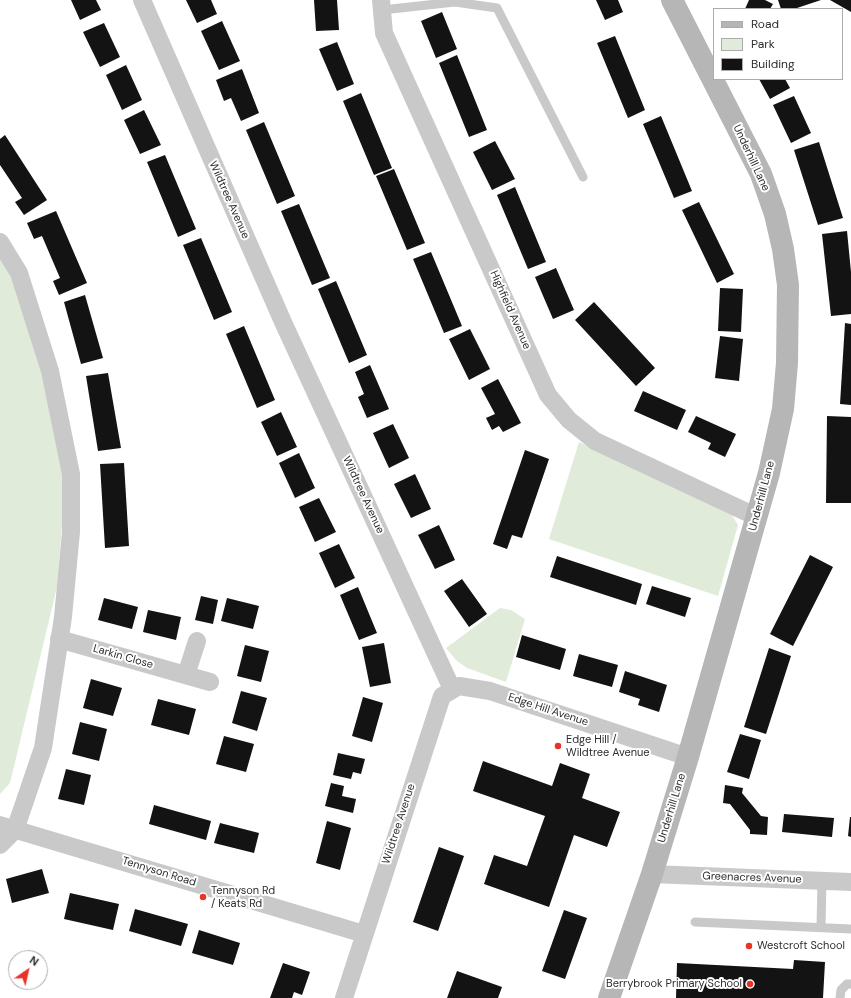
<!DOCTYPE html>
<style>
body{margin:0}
#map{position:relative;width:851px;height:998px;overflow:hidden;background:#fff;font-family:"DM Sans",sans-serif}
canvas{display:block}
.legend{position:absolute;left:713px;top:8px;width:130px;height:72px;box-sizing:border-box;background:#fff;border:1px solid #ababab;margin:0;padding:5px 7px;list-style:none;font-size:12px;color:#2c2c2c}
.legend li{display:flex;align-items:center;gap:8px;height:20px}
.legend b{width:20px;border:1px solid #ababab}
.north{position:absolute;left:8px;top:950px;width:40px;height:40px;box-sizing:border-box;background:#fff;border:1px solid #ababab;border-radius:50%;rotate:34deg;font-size:11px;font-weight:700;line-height:16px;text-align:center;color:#2c2c2c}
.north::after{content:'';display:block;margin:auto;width:14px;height:18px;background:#ea3328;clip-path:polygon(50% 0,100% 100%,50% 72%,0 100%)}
</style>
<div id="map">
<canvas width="851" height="998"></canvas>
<ul class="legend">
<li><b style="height:5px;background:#b6b6b6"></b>Road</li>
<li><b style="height:11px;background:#e0ebd9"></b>Park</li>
<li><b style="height:11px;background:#131313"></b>Building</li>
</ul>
<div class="north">N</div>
</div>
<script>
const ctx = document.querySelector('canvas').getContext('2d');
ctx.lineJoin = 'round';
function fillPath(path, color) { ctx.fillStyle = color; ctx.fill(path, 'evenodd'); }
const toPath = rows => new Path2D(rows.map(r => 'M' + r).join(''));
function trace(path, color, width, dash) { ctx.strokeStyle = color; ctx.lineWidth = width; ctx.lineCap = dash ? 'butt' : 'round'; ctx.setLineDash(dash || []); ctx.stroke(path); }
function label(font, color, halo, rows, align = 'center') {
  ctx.font = font + ' "DM Sans",sans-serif'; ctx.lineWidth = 4; ctx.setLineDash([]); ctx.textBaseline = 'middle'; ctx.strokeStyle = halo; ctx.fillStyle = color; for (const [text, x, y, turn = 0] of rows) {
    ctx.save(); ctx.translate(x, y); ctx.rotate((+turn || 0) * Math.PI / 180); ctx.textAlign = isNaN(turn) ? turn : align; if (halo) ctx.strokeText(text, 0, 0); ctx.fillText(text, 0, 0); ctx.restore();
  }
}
fillPath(toPath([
 [0,257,13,277,44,369,66,475,57,587,10,783,0,794],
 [579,442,730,512,738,525,718,596,549,539],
 [500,608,511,610,525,619,506,682,467,668,457,661,446,648]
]), '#e0ebd9');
fillPath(toPath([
 [71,0,96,0,101,10,80,20],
 [186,0,211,0,217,14,197,23],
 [314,0,337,0,339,30,316,31],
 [596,0,618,0,623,12,605,20],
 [749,0,765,0,773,4,770,9,745,9],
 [778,0,821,0,794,9,781,9],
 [830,0,851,0,851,12],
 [442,12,457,49,436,58,421,21],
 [222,21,240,61,219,70,201,31],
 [104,23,120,57,100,67,83,32],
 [615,36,645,110,628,118,597,43],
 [337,42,354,84,337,91,319,49],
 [457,55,487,130,469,137,439,63],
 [126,65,142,100,122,110,106,75],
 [242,69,259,113,241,121,231,98,224,101,216,80],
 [759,79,785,79,790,88,770,99],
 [361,93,392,168,374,175,343,101],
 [794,96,811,133,791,143,773,105],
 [144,110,161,145,140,154,124,120],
 [661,116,692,191,674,198,643,124],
 [264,122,295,196,277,204,246,130],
 [5,135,47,200,24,215,15,202,22,198,0,165,0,139],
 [495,141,515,179,492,190,473,152],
 [819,142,843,218,818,225,794,150],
 [165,155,196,229,178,237,147,162],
 [394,169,425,243,407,250,376,176],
 [515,187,546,262,528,269,497,195],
 [699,202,734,274,717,283,682,210],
 [299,204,330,278,312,285,281,211],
 [56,211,87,283,59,295,53,281,60,278,42,236,34,239,27,223],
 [847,231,851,272,851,314,831,316,822,234],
 [201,238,232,312,214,320,183,245],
 [431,252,462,326,444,333,413,259],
 [556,268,574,310,553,319,535,277],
 [336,281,367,355,349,363,318,289],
 [720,288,743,289,741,332,718,331],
 [85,295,103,358,81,364,64,302],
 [594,302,655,368,636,386,575,320],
 [845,323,851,324,851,405,840,404],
 [244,326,275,400,257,408,226,334],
 [470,329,490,369,469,380,449,339],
 [720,336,743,339,739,381,715,378],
 [370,365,389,409,367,418,358,397,364,394,355,372],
 [108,373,121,448,98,451,86,376],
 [498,379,521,423,503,432,499,426,492,430,486,418,495,414,481,388],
 [643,391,686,410,677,430,634,411],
 [281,412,297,447,277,456,261,422],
 [696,416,736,434,725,457,708,449,711,443,688,432],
 [827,416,851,417,851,503,826,503],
 [393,424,409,458,389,468,373,433],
 [525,450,549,459,522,538,512,535,507,549,493,544],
 [299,453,315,488,295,498,279,463],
 [124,463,129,546,105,548,100,464],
 [415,474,431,509,411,518,394,484],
 [319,498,336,532,315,542,299,507],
 [439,525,455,560,435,569,418,535],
 [339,544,355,578,335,588,319,553],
 [810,555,833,567,793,646,770,634],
 [557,556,642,584,636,605,550,577],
 [462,579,487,614,469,627,444,591],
 [652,586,691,598,685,617,646,604],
 [358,587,377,633,359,640,340,595],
 [201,596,218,600,213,624,195,620],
 [104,598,138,607,132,629,98,620],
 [227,598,259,606,253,629,221,621],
 [148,610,181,617,176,640,143,632],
 [522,635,566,649,560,670,516,657],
 [384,643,391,683,370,687,362,647],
 [245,645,269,651,261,682,237,676],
 [769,648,791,656,766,734,744,727],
 [579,654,618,665,612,687,573,676],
 [625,671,667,685,659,712,638,705,640,699,619,692],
 [91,679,122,688,113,716,83,708],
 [241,691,267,698,257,731,232,723],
 [363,697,383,703,372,742,352,736],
 [158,699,196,709,189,735,151,725],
 [80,722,107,729,99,761,72,754],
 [740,734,761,740,749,779,727,772],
 [224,736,254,744,246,772,216,764],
 [338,753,365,759,361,774,353,772,351,779,333,775],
 [483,761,552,786,560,763,590,774,582,798,620,812,607,847,574,835,549,907,484,884,494,855,527,866,545,816,473,791],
 [66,769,91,775,84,805,58,799],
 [331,783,344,786,342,796,356,799,353,813,325,806],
 [725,785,743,788,742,793,761,816,768,817,767,835,750,834,750,830,730,804,723,803],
 [154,805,211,821,206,840,149,824],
 [784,814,834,818,832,837,782,832],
 [850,817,851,817,851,837,848,836],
 [327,821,351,828,340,870,316,863],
 [220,823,259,833,254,853,214,843],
 [439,847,464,856,438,931,413,922],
 [42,869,49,893,12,903,6,879],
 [70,893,119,904,113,930,64,919],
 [135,909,188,924,181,946,129,931],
 [564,910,587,918,565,979,542,971],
 [199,930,240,943,233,965,192,953],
 [794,960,825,962,823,998,676,998,677,963,793,969],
 [283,963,310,972,302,995,294,992,292,998,270,998],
 [457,971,502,987,498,998,447,998]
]), '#131313');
trace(toPath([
 [382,10,455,2,497,8,583,177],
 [695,922,851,929],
 [821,927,822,880],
 [840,998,841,990,847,984,851,984]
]), '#c9c9c9', 9);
trace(toPath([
 [142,0,283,322,452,689],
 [381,0,384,33,548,395,569,420,595,441,757,517],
 [0,242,19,273,50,371,71,474,71,532,63,617,43,748,15,830,0,845],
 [59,639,210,682],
 [186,675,197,641],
 [0,825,364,934],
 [652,874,851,882],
 [344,998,442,696,459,686,490,691,688,757]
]), '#c9c9c9', 18);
trace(toPath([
 [609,998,652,874,688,757,769,473,783,409,787,363,788,285,783,249,775,214,761,174,672,0]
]), '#b6b6b6', 22);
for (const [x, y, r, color] of [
 [558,746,4,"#ea3328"],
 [203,897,4,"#ea3328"],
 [749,946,4,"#ea3328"],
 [750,984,4,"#ea3328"]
]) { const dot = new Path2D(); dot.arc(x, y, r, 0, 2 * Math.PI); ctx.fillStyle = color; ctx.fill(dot); trace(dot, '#fff', 1.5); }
label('11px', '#2c2c2c', '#fff', [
 ["Underhill Lane",751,158,65],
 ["Wildtree Avenue",229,200,66],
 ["Highfield Avenue",510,310,66],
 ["Wildtree Avenue",363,495,65],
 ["Underhill Lane",762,496,-75],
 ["Larkin Close",123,657,16],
 ["Edge Hill Avenue",548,710,18],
 ["Underhill Lane",672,808,-73],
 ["Wildtree Avenue",399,824,-72],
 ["Tennyson Road",159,872,17],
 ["Greenacres Avenue",752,878,2]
]);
label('11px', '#2c2c2c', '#fff', [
 ["Edge Hill /",566,740],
 ["Wildtree Avenue",566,753],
 ["Tennyson Rd",211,891],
 ["/ Keats Rd",211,904],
 ["Westcroft School",757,946],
 ["Berrybrook Primary School",742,984,"right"]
], 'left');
</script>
